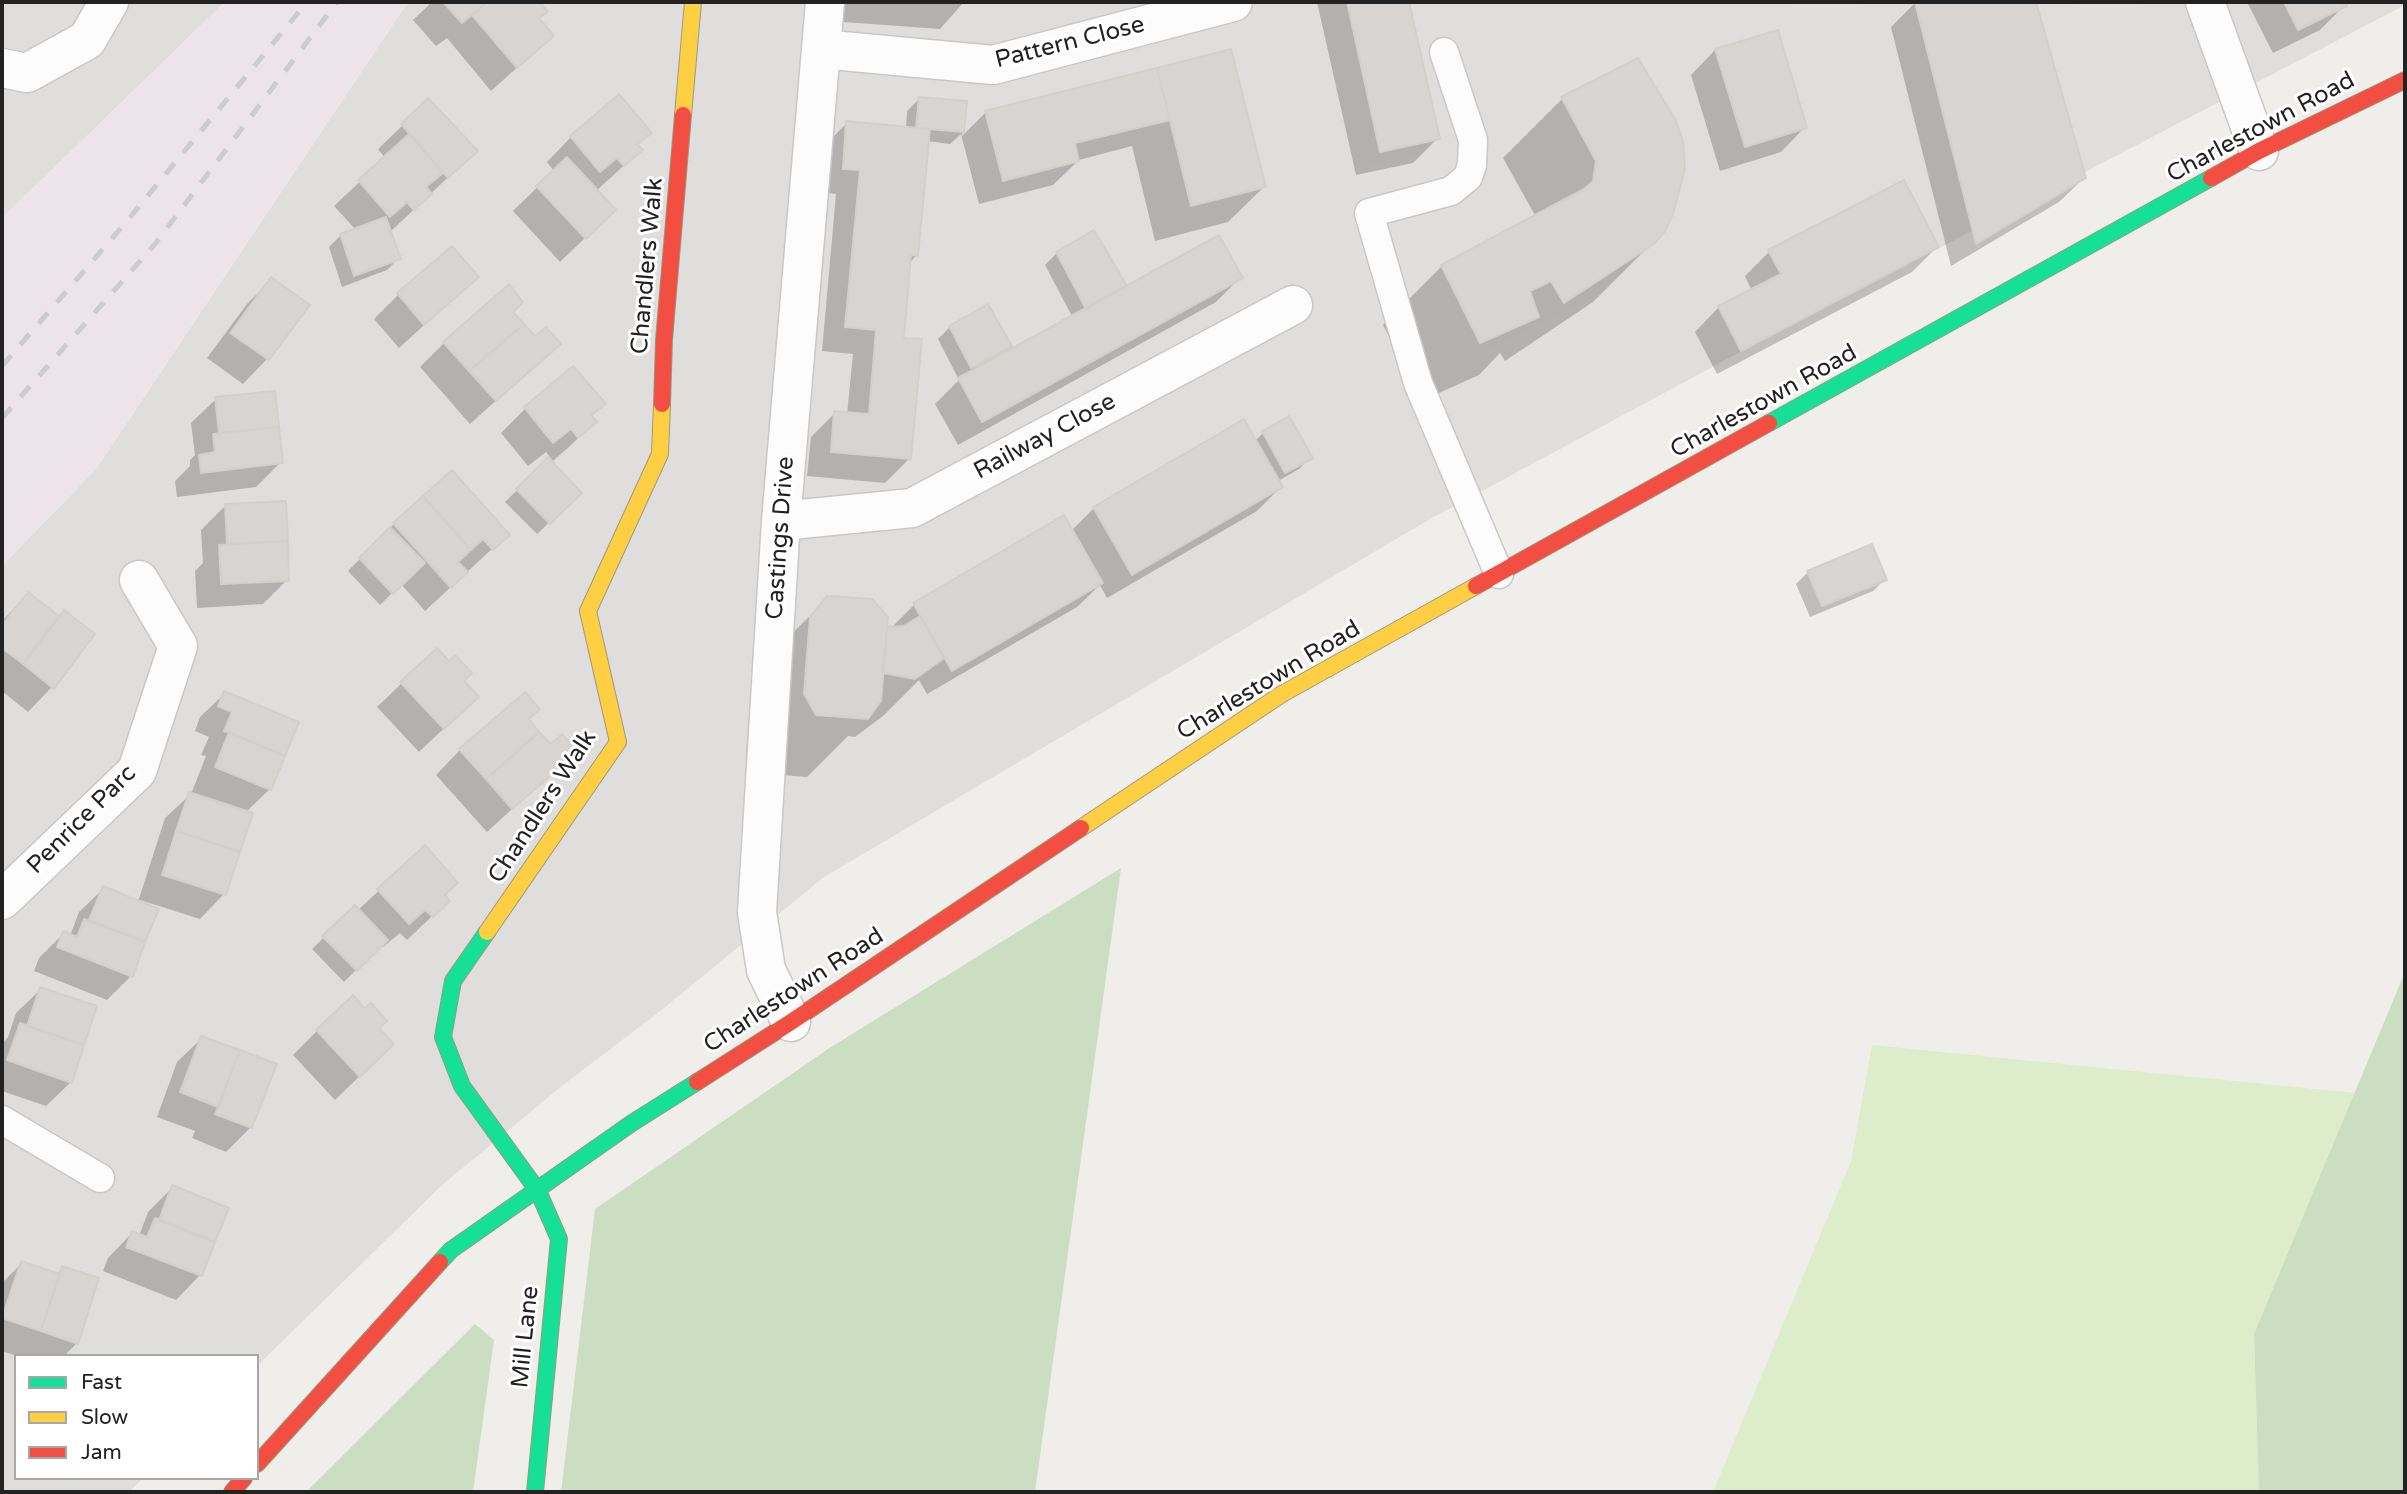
<!DOCTYPE html>
<style>
body{margin:0}
#map{position:relative;width:2407px;height:1494px;overflow:hidden;background:#f0eeeb;font-family:"Varela Round",sans-serif}
canvas{display:block}
.frame{position:absolute;inset:0;border:4px solid #222;pointer-events:none}
.legend{position:absolute;left:14px;top:1354px;width:245px;height:126px;box-sizing:border-box;background:#fff;border:2px solid #a7a7a7;margin:0;padding:9px 12px;list-style:none;font-size:21px;color:#222}
.legend li{display:flex;align-items:center;gap:14px;height:35px}
.legend b{width:35px;border:2px solid #a7a7a7}
</style>
<div id="map">
<canvas width="2407" height="1494"></canvas>
<div class="frame"></div>
<ul class="legend">
<li><b style="height:9px;background:#16e098"></b>Fast</li>
<li><b style="height:9px;background:#ffcf43"></b>Slow</li>
<li><b style="height:9px;background:#f24e42"></b>Jam</li>
</ul>
</div>
<script>
const ctx = document.querySelector('canvas').getContext('2d');
ctx.lineJoin = 'round';
function fillPath(path, color) { ctx.fillStyle = color; ctx.fill(path, 'evenodd'); }
const toPath = rows => new Path2D(rows.map(r => 'M' + r).join(''));
function trace(path, color, width, dash) { ctx.strokeStyle = color; ctx.lineWidth = width; ctx.lineCap = dash ? 'butt' : 'round'; ctx.setLineDash(dash || []); ctx.stroke(path); }
function label(font, color, halo, rows, align = 'center') {
  ctx.font = font + ' "Varela Round",sans-serif'; ctx.lineWidth = 6; ctx.setLineDash([]); ctx.textBaseline = 'middle'; ctx.strokeStyle = halo; ctx.fillStyle = color; for (const [text, x, y, turn = 0] of rows) {
    ctx.save(); ctx.translate(x, y); ctx.rotate((+turn || 0) * Math.PI / 180); ctx.textAlign = isNaN(turn) ? turn : align; if (halo) ctx.strokeText(text, 0, 0); ctx.fillText(text, 0, 0); ctx.restore();
  }
}
fillPath(toPath([
 [2,2,225,2,2,218],
 [408,2,2405,2,2405,5,1742,351,1430,519,824,877,654,1016,563,1085,442,1185,257,1366,257,1356,16,1356,16,1478,143,1478,129,1492,2,1492,2,566,96,469]
]), '#dfdedc');
fillPath(toPath([
 [225,2,408,2,96,469,2,566,2,218]
]), '#ede4e9');
fillPath(toPath([
 [1872,1045,2355,1093,2254,1334,2259,1492,1713,1492,1851,1161]
]), '#ddeccb');
fillPath(toPath([
 [1121,868,1035,1492,561,1492,595,1209,831,1047],
 [2405,972,2405,1492,2259,1492,2254,1334],
 [475,1324,494,1340,473,1492,306,1492]
]), '#cbdec1');
fillPath(toPath([
 [1790,2,1861,2,1886,100,1871,128,1829,135],
 [2075,2,2139,2,2167,100,2162,127,2108,154],
 [1438,153,1458,215,1417,244,1418,383,1360,400,1301,178],
 [1640,273,1693,377,1546,456,1486,352]
]), '#e0dfde');
fillPath(toPath([
 [432,2,537,2,546,12,538,19,552,36,491,91,447,38,436,46,413,20],
 [832,2,964,2,940,29,830,21],
 [1317,2,1407,2,1438,138,1413,163,1356,175],
 [1916,2,2034,2,2084,178,2059,202,1951,266,1891,27],
 [2247,2,2343,2,2345,5,2320,30,2273,53],
 [1715,50,1805,127,1781,152,1720,171,1691,75],
 [1230,51,1264,187,1228,222,1155,241,1132,146,1079,160,1053,185,979,204,961,134,950,144,927,141,917,255,909,263,902,339,909,459,885,483,807,476,811,437,835,413,847,414,853,354,822,351,836,194,819,192,823,147,847,123,906,128,907,111,919,99,965,103,962,136,986,112],
 [1637,61,1653,242,1593,302,1505,361,1500,353,1479,375,1421,401,1383,325,1442,266,1536,217,1503,158,1562,99],
 [619,97,649,133,636,146,641,150,596,191,589,234,560,262,513,211,554,171,547,162,571,137],
 [428,101,476,151,390,232,399,258,387,270,342,287,329,247,341,235,356,230,334,206,385,158,378,149],
 [1903,182,1937,247,1912,272,1717,374,1695,332,1719,307,1752,291,1745,276,1769,252],
 [452,248,477,277,399,348,374,319,398,295],
 [1057,253,1126,288,1241,277,1216,302,958,445,935,404,959,380,938,339,950,327,1009,345,997,358,1073,318,1045,265],
 [272,279,307,305,267,359,243,384,207,358,247,304],
 [511,312,534,339,559,344,470,424,420,367,444,343],
 [573,368,603,404,590,417,595,422,570,446,553,461,546,452,528,466,501,433,525,409],
 [273,393,281,462,256,487,177,497,175,481,190,466,190,460,195,455,191,423,216,399],
 [1263,433,1311,457,1299,469,1278,481,1281,487,1257,511,1107,598,1100,585,1077,607,927,694,919,680,883,716,855,737,848,736,807,777,757,773,746,753,752,677,768,657,828,598,886,629,890,629,914,605,1071,531,1094,508,1255,441],
 [548,460,580,493,537,534,505,502],
 [284,502,287,580,263,604,197,608,195,571,203,563,201,530,226,505],
 [394,524,507,535,425,611,401,584,380,605,348,571],
 [1808,572,1885,579,1873,591,1810,617,1796,584],
 [28,594,59,618,52,687,28,712,2,691,2,621],
 [449,663,477,697,419,752,377,707,402,683],
 [225,693,270,789,246,812,224,894,200,919,140,900,139,902,157,910,131,976,107,1000,34,971,39,958,63,934,70,936,79,912,104,888,138,902,165,818,191,794,206,756,201,755,209,737,195,731,200,717],
 [527,720,551,746,575,751,487,832,436,775,460,750],
 [425,848,443,895,448,901,407,940,400,933,383,947,381,945,344,982,312,949,354,908,357,911],
 [41,989,71,1082,46,1106,2,1091,2,1044,8,1037,16,1013],
 [377,1028,368,1068,335,1100,293,1055,317,1031],
 [202,1038,251,1127,226,1152,192,1138,195,1131,157,1117,177,1062],
 [173,1187,200,1275,176,1300,103,1271,108,1258,132,1233,139,1236,148,1212],
 [22,1263,57,1274,63,1268,77,1343,64,1356,17,1356,2,1351,2,1283]
]), '#0003');
const building = toPath([
 [443,2,488,2,462,23,443,2],
 [488,2,539,2,548,12,539,18,554,36,517,68,472,15,488,2],
 [1347,2,1409,2,1440,139,1380,152,1347,2],
 [1915,2,2036,2,2086,178,1976,244,1915,2],
 [2284,2,2345,2,2347,6,2298,30,2284,2],
 [1778,30,1807,128,1745,147,1715,49,1778,30],
 [1231,49,1266,187,1191,206,1157,68,1231,49],
 [1638,58,1675,119,1683,141,1685,169,1673,214,1665,231,1654,244,1564,303,1551,281,1530,291,1539,317,1480,343,1441,265,1584,189,1593,181,1596,161,1561,97,1638,58],
 [1157,68,1170,120,1075,143,1079,161,1003,181,985,111,1157,68],
 [619,94,652,133,637,144,643,150,624,166,617,158,600,172,570,136,619,94],
 [919,97,967,101,964,132,916,128,919,97],
 [428,98,478,151,448,178,401,124,428,98],
 [846,121,930,129,918,256,911,255,904,338,922,339,911,459,831,452,834,411,869,414,876,330,845,327,860,170,843,169,846,121],
 [409,134,443,173,426,187,432,194,414,210,407,202,390,217,358,180,409,134],
 [567,157,616,210,586,239,536,186,567,157],
 [1904,180,1939,247,1741,351,1718,306,1781,274,1768,250,1904,180],
 [386,217,401,259,354,276,340,234,386,217],
 [1094,230,1127,286,1086,309,1056,252,1094,230],
 [1219,235,1243,278,982,422,958,378,1219,235],
 [452,246,479,277,424,325,397,293,452,246],
 [271,277,310,305,269,360,230,333,271,277],
 [509,284,523,302,513,312,524,324,469,371,443,342,509,284],
 [988,304,1012,346,971,368,949,326,988,304],
 [524,324,535,336,546,327,561,344,496,401,469,371,524,324],
 [573,366,606,404,591,415,597,422,578,438,571,429,553,443,524,407,573,366],
 [275,391,279,427,219,433,215,397,275,391],
 [1289,416,1313,458,1285,473,1262,431,1289,416],
 [1244,419,1283,487,1132,575,1093,507,1244,419],
 [279,427,283,463,201,473,199,455,215,452,213,434,279,427],
 [548,457,582,493,550,524,516,489,548,457],
 [452,470,510,535,493,550,483,539,471,550,423,496,452,470],
 [423,496,471,550,458,562,468,572,451,588,393,523,423,496],
 [286,501,288,541,227,544,225,504,286,501],
 [1064,515,1103,583,952,671,913,603,1064,515],
 [390,527,425,563,393,594,359,558,390,527],
 [288,541,289,581,221,584,219,545,288,541],
 [1872,544,1887,580,1822,606,1807,571,1872,544],
 [28,592,59,616,23,664,2,648,2,625,28,592],
 [827,596,872,599,888,617,881,701,868,719,816,715,804,694,810,617,827,596],
 [64,610,95,634,54,689,23,664,64,610],
 [920,616,944,658,915,679,883,673,887,627,904,626,920,616],
 [437,648,449,661,455,655,472,673,464,681,479,697,444,729,400,682,437,648],
 [224,691,299,722,285,756,224,731,232,712,218,706,224,691],
 [525,692,540,709,529,719,539,732,486,779,459,749,525,692],
 [229,732,285,756,271,790,215,767,229,732],
 [539,732,551,744,562,734,578,752,512,809,486,779,539,732],
 [189,792,253,813,240,852,176,831,189,792],
 [176,831,240,852,226,895,162,875,176,831],
 [425,845,458,883,445,895,450,901,433,917,425,910,409,924,377,889,425,845],
 [103,886,159,909,145,942,89,920,103,886],
 [355,905,388,940,357,971,322,936,355,905],
 [84,919,145,942,133,977,57,947,63,931,77,937,84,919],
 [40,987,97,1006,84,1045,27,1026,40,987],
 [353,995,364,1008,371,1003,387,1021,379,1028,394,1044,360,1077,316,1030,353,995],
 [20,1023,84,1045,72,1083,7,1060,20,1023],
 [201,1036,240,1050,218,1107,180,1092,201,1036],
 [240,1050,277,1064,252,1128,215,1114,240,1050],
 [172,1185,229,1208,215,1242,159,1220,172,1185],
 [155,1218,215,1242,202,1276,126,1247,132,1231,147,1237,155,1218],
 [21,1261,60,1274,41,1331,2,1318,21,1261],
 [62,1266,99,1278,78,1344,41,1331,62,1266]
]);
fillPath(building, '#d7d4d2');
trace(building, '#d3d0cc', 2);
const lane = toPath([
 [1444,52,1473,140,1472,165,1468,177,1451,191,1369,213,1418,383,1499,574],
 [2,1120,100,1178]
]);
const street = toPath([
 [2205,2,2259,151],
 [821,49,993,65,1233,2],
 [2,68,27,73,87,40,109,2],
 [781,521,912,508,1293,305],
 [2,900,137,771,178,646,139,580],
 [791,1022,766,970,757,912,781,521,825,2]
]);
const fast = toPath([
 [1769,423,2211,178],
 [487,932,453,981,443,1037,462,1086,538,1191,559,1239,535,1492],
 [440,1262,451,1250,632,1123,697,1082]
]);
const slow = toPath([
 [683,115,693,2],
 [1081,828,1282,694,1476,586],
 [487,932,618,742,588,611,660,454,662,404]
]);
const jam = toPath([
 [2211,178,2259,151,2405,80],
 [662,404,664,340,683,115],
 [1476,586,1769,423],
 [697,1082,791,1022,1081,828],
 [257,1464,440,1262],
 [232,1492,244,1478]
]);
trace(lane, '#c9c8c7', 31);
trace(street, '#c9c8c7', 41);
trace(fast, '#999a82', 18);
trace(slow, '#999a82', 18);
trace(jam, '#999a82', 18);
trace(lane, '#fdfcfc', 28);
trace(street, '#fdfcfc', 38);
trace(fast, '#16e098', 16);
trace(slow, '#ffcf43', 16);
trace(jam, '#f24e42', 16);
trace(toPath([
 [2,366,127,221,307,2],
 [2,418,155,244,337,2]
]), '#ccc', 5, [14, 14]);
label('24px', '#222', '#fff', [
 ["Pattern Close",1070,43,-14],
 ["Charlestown Road",2261,128,-28],
 ["Chandlers Walk",648,266,-85],
 ["Charlestown Road",1764,402,-29],
 ["Railway Close",1045,437,-28],
 ["Castings Drive",781,538,-86],
 ["Charlestown Road",1269,681,-31],
 ["Chandlers Walk",543,807,-57],
 ["Penrice Parc",82,820,-45],
 ["Charlestown Road",794,991,-33],
 ["Mill Lane",526,1337,-84]
]);
</script>
